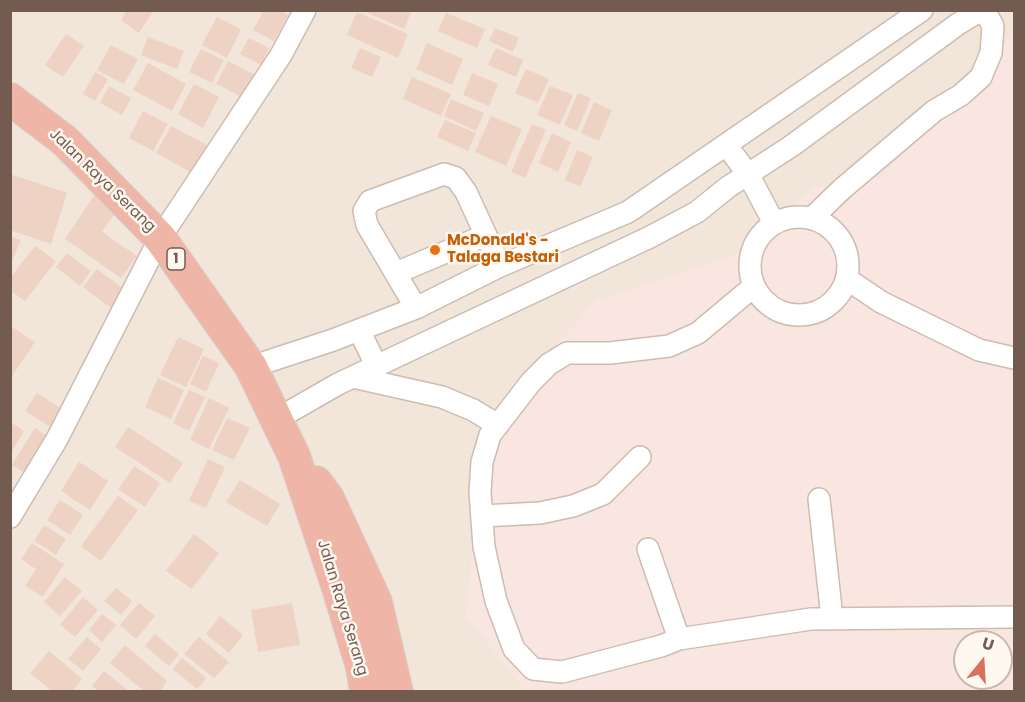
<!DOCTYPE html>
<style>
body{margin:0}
#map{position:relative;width:1025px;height:702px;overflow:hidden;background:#fbf4eb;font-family:Poppins,sans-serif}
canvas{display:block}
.frame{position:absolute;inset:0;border:12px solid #745b50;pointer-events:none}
.north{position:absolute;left:953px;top:630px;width:60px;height:60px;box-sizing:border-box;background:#fef8f1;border:2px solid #c7b9b1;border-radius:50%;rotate:18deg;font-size:16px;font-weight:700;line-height:24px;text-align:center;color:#745b50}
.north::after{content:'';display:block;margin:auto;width:21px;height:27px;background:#d9715c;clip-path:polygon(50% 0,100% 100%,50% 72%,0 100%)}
</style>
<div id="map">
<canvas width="1025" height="702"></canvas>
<div class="frame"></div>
<div class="north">U</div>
</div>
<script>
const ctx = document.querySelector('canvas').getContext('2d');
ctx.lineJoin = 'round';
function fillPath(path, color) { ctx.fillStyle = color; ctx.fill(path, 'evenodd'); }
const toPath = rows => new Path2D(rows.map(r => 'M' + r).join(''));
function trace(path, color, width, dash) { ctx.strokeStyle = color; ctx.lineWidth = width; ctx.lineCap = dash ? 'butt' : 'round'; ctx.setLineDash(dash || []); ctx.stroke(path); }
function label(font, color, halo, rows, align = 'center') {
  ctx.font = font + ' Poppins,sans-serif'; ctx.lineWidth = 5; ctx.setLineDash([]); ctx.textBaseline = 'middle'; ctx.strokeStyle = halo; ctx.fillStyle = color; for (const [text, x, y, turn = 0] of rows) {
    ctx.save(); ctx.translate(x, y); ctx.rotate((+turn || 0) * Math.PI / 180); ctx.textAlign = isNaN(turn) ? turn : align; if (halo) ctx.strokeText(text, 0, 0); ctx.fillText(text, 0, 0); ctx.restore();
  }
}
fillPath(toPath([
 [10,11,1014,11,1014,691,11,691],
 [965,642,1001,642,1001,678,965,678]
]), '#f2e5da');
fillPath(toPath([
 [1013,34,1014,691,526,691,466,616,484,423,597,300,743,252,813,187,882,176],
 [965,642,1001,642,1001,678,965,678]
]), '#fae6e0');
fillPath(toPath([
 [127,10,154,10,139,33,121,20],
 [264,10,280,10,288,15,274,41,253,30],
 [361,10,412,10,404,29],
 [357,12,408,34,398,58,347,35],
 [446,13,485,29,477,48,438,31],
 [217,17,241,29,227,58,202,45],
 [495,28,519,38,513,52,489,41],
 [66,34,84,46,63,77,45,65],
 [148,37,184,51,177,69,141,55],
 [249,38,269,48,261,65,240,54],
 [427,43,463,59,452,85,416,69],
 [111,45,138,59,124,84,97,70],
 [360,48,381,57,372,77,351,68],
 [496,48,523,60,516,77,488,65],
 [201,49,224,60,212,83,189,72],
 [228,61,254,74,242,97,216,84],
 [148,63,186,84,172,111,133,90],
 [526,69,549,79,538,103,515,93],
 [95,72,108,79,95,101,83,94],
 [472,73,498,84,489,106,463,95],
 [412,77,451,94,441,116,403,99],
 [194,84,219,97,203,128,178,114],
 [109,86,131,98,122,115,100,103],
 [550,86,573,95,560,125,537,115],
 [578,93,591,98,577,131,564,125],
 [451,99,484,113,476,131,444,116],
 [594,102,612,110,599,141,581,133],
 [143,111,168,124,153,151,129,138],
 [491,116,522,129,506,166,475,152],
 [445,120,476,133,468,151,437,137],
 [532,124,546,130,525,178,511,172],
 [171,126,207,145,192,173,156,153],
 [552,133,571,142,558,172,539,163],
 [577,150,593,157,580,187,565,180],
 [10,174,67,193,51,244,10,230],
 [95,194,117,210,102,232,137,256,121,278,65,239],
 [10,236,21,240,12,261,10,260],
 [35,246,56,261,25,301,10,290,10,278],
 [67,253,91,271,80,286,56,267],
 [97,269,125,290,111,308,83,287],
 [10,326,35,342,10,379],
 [178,337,204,349,186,387,160,375],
 [203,356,219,363,206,392,190,384],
 [158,378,184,390,171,419,145,407],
 [189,390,205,397,189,431,173,423],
 [37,393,62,409,51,427,25,411],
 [209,398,229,408,209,449,190,440],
 [227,418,250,428,234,460,212,450],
 [10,422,24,431,13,450,10,448],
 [128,427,183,463,170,483,115,447],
 [35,428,53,440,29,476,12,465],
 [208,459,225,467,206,508,189,501],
 [79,462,108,481,90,510,61,491],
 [134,466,160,483,145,507,118,489],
 [240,480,280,504,267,526,226,502],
 [118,496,138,510,101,561,81,546],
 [60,500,83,515,70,535,47,520],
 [44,525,66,539,56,555,34,541],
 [194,534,219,553,192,589,166,571],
 [32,543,64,564,43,597,25,586,36,569,21,559],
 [65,577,82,591,60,616,44,602],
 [116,588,132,601,121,615,104,601],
 [83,597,98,610,75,637,60,625],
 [139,603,155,616,136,639,120,625],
 [292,603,300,645,258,652,251,610],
 [102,614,116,625,102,642,89,630],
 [220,616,243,635,229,653,206,634],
 [155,634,179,654,169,666,145,646],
 [87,637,101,649,83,671,68,659],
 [199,637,229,662,214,678,184,654],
 [125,645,167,681,159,692,145,692,110,663],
 [49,651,82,679,72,692,53,692,30,673],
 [182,658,206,678,197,689,173,669],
 [104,671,130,692,99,692,92,686]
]), '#eed3c5');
const minor = toPath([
 [726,145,748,174,774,223],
 '750 266a49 49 0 1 1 98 0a49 49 0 1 1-98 0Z',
 [812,218,842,189,934,111,961,95,981,77,991,53,993,26,984,10],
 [396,273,486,235],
 [847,279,881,302,979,350,1014,358],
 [753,287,698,333,669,346,610,353,567,353,549,364,531,382,490,435,482,462,480,492,484,547,496,601,514,649,533,669,562,672,661,646,679,639,811,619,1014,617],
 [416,308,367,225,364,211,370,201,444,174,456,178,466,192,500,266],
 [359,330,377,367],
 [251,367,333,340,416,308,500,266,628,212,922,10],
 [353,377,442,397,473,410,498,425],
 [277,419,338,384,650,237,697,212,728,187,790,147,958,24,981,10],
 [819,499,832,618],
 [482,516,540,513,573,506,603,494,640,457],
 [10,517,57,439,160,238,281,55,305,10],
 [648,549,679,639]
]);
const highway = toPath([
 [10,99,65,141,160,238,251,367,294,456,338,588,362,667,366,692],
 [316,482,328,498,376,602,397,692]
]);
trace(minor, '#ccbcb1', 24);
trace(highway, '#d8d1ce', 34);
trace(minor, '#fff', 21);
trace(highway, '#efb6a8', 32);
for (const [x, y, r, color] of [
 [435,250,6,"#e8710a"]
]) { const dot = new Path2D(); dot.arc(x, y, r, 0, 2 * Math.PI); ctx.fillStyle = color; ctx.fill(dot); trace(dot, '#fef8f1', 2); }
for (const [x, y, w] of [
 [176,259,18]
]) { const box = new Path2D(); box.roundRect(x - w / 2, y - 11, w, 22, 4.5); ctx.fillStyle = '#fef8f1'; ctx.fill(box); trace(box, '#745b50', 1.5); }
label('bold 14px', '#745b50', null, [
 ["1",176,259]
]);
label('15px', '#745b50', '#fef8f1', [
 ["Jalan Raya Serang",102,181,44],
 ["Jalan Raya Serang",342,608,73]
]);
label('bold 15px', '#c56008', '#fef8f1', [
 ["McDonald's -",447,241],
 ["Talaga Bestari",447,258]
], 'left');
</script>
